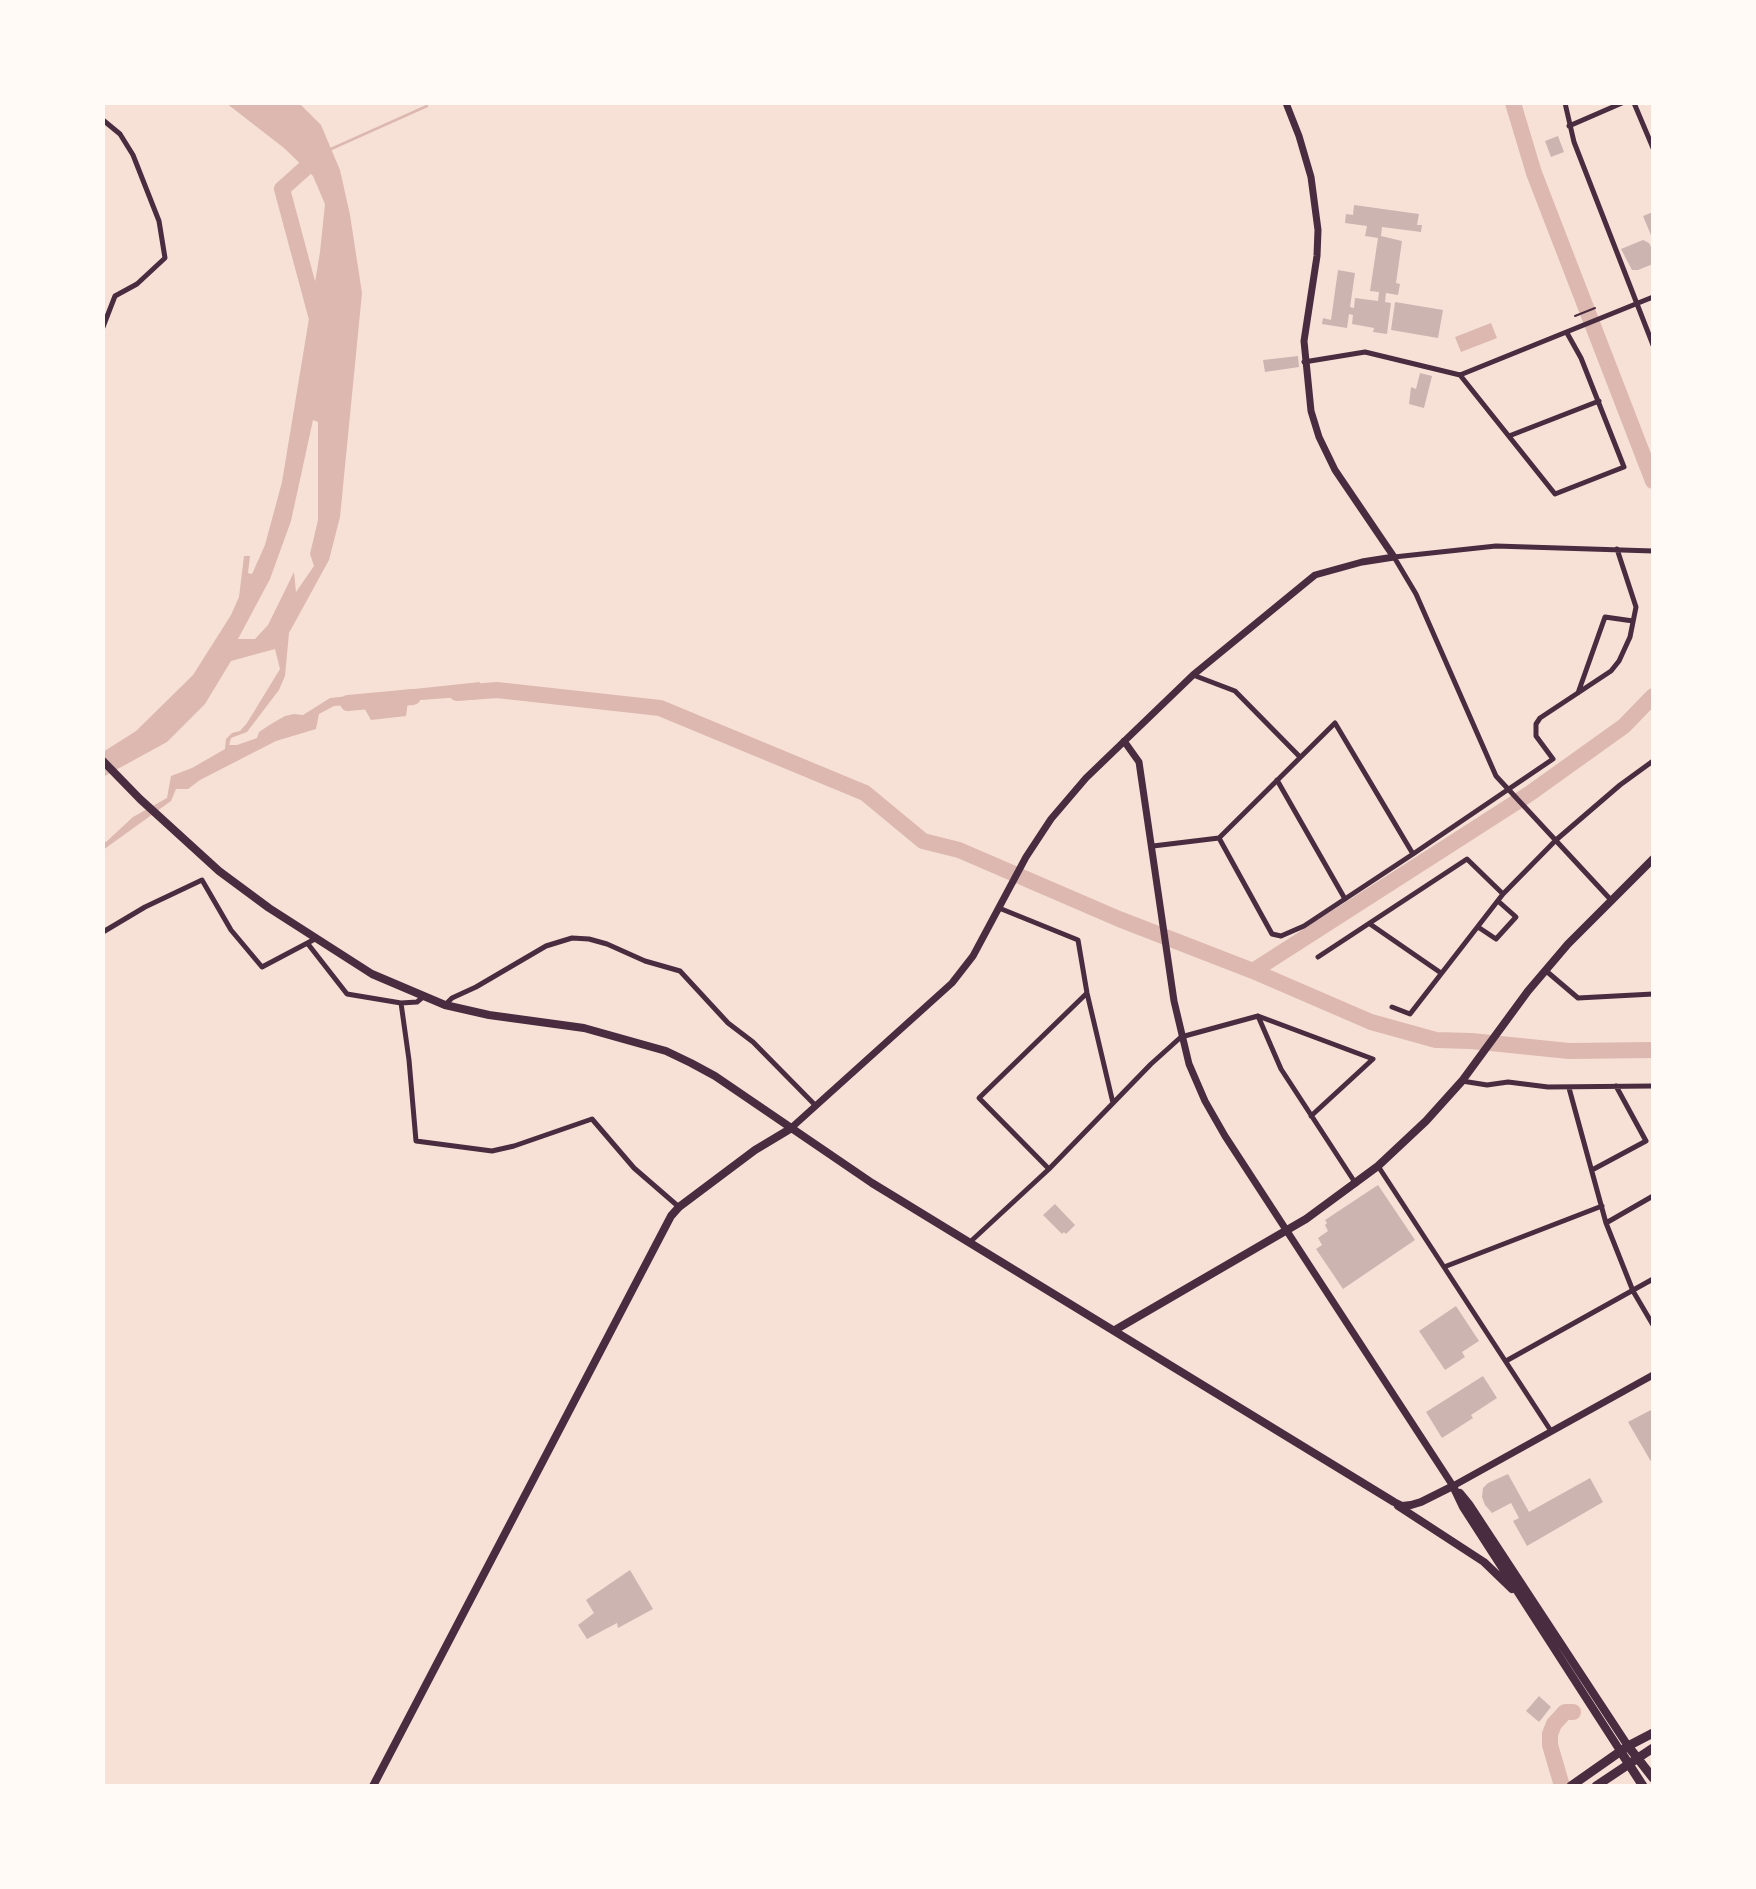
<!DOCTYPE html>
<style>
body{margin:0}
#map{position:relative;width:1756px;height:1889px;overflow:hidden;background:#f7e1d7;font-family:"Zilla Slab",serif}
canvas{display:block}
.frame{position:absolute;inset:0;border:105px solid #fffaf5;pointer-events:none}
</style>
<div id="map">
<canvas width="1756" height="1889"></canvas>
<div class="frame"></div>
</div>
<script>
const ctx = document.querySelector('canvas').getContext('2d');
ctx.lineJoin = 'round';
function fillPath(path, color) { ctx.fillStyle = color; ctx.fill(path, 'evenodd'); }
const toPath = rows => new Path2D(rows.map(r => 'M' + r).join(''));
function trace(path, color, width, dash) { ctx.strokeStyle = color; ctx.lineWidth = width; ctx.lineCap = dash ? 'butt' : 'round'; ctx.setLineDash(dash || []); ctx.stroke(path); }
fillPath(toPath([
 [226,103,299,103,321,125,340,170,350,215,362,293,340,517,329,560,289,633,285,676,279,690,247,732,231,738,229,745,237,745,257,738,259,732,271,724,285,716,294,714,303,715,330,698,480,682,473,700,461,697,408,701,406,716,371,720,362,704,334,706,319,714,316,729,276,741,200,780,188,789,176,789,171,801,103,850,103,842,106,842,133,817,167,798,171,776,192,768,225,749,226,739,232,733,240,731,247,723,280,669,275,649,231,661,205,704,167,742,103,777,103,752,136,731,193,675,231,615,239,597,244,556,250,556,248,573,252,574,265,545,282,482,320,252,325,204,313,176,284,148],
 [313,420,318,422,318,520,310,554,314,566,296,592,294,572,268,625,255,639,238,639,270,579,291,521],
 [1491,323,1497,338,1461,352,1455,337]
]), '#dcb8b0');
trace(toPath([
 [331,149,427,106,426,103]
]), '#dcb8b0', 2.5);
trace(toPath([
 [1513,103,1534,173,1653,481],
 [317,319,282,189,321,154],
 [457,693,497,690,660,708,865,793,923,841,959,850,1119,919,1253,971,1371,1022,1436,1040,1471,1041,1569,1051,1653,1050],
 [348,703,413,697],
 [1253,971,1529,794,1624,726,1653,696],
 [1562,1786,1550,1745,1550,1734,1554,1724,1565,1712,1573,1712]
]), '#dcb8b0', 16);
fillPath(toPath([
 [1558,136,1564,152,1551,157,1545,141],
 [1354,205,1419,214,1417,225,1422,225,1421,232,1382,227,1381,236,1402,241,1396,283,1400,284,1398,295,1386,293,1385,302,1391,303,1387,334,1373,332,1374,328,1352,324,1353,315,1349,314,1347,328,1322,324,1323,318,1331,320,1338,270,1355,273,1350,307,1354,308,1355,298,1378,301,1379,292,1370,291,1378,238,1365,236,1367,226,1345,223,1346,214,1353,215],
 [1653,212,1653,240,1643,216],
 [1643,240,1649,243,1653,251,1653,264,1638,270,1632,270,1621,249],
 [1395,302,1443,310,1438,338,1391,330],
 [1298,356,1299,367,1265,372,1263,360],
 [1420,373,1432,376,1424,408,1409,404,1411,387,1416,389],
 [1378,1185,1415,1240,1343,1289,1316,1249,1322,1245,1318,1238,1328,1231,1325,1225,1327,1223,1325,1220],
 [1055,1204,1075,1225,1066,1234,1064,1232,1062,1234,1043,1215],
 [1456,1306,1479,1341,1462,1352,1465,1357,1445,1370,1419,1331],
 [1483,1376,1497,1398,1471,1415,1473,1418,1442,1438,1426,1412],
 [1653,1409,1653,1465,1628,1422],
 [1508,1474,1529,1512,1590,1478,1603,1502,1527,1546,1513,1521,1519,1518,1511,1503,1492,1513,1485,1505,1482,1497,1483,1488,1488,1483],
 [630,1570,653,1609,618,1628,617,1623,587,1639,578,1625,594,1613,586,1600],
 [1539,1696,1551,1707,1539,1722,1526,1711]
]), '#ccb4b1');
trace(toPath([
 [1575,316,1595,308]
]), '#4a2c40', 2);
trace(toPath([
 [1565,103,1574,142,1653,345],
 [1634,103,1653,148],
 [103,120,120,134,133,155,159,221,165,258,137,284,115,296,103,327],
 [1569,126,1622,103],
 [1304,362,1365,352,1460,375,1653,297],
 [1460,375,1555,494,1624,467,1581,358,1567,333],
 [1509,436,1599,401],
 [1193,675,1235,691,1300,757],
 [1578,693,1605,617,1633,621],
 [1277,780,1345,899],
 [1153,846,1219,838,1335,723,1413,854,1304,926,1281,936,1272,934,1219,838],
 [1413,854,1553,759,1536,736,1536,724,1540,718,1611,671,1619,661,1630,637,1636,607,1617,549],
 [1611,900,1496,776,1416,594,1394,557,1496,546,1653,551],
 [999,908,1078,940,1087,993,1113,1103],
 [1370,924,1441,973],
 [1478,927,1496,939,1516,917,1498,901],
 [103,932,145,907,202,880,231,930,262,967,315,939],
 [308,944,347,994,401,1003],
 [1318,957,1467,859,1503,894],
 [1545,970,1578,998,1653,994],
 [423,997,417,1002,401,1003,409,1060,416,1141,492,1151,514,1146,592,1119,634,1168,679,1207],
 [445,1005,452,998,476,987,546,946,572,938,589,939,607,944,645,961,680,971,728,1023,753,1042,816,1106],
 [1392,1007,1410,1014,1503,894,1556,840,1620,785,1653,761],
 [1258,1016,1281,1069,1356,1184],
 [1462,1081,1487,1085,1508,1082,1548,1087,1653,1086],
 [1569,1088,1606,1223,1633,1291,1653,1325],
 [1378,1166,1551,1431],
 [1049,1169,979,1098,1087,993],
 [1592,1170,1646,1141,1616,1086],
 [1606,1223,1653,1196],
 [969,1243,1049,1169,1151,1064,1181,1037,1258,1016,1373,1059,1311,1116],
 [1444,1267,1602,1206],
 [1506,1361,1653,1279]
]), '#4a2c40', 5);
trace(toPath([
 [1124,741,1139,762,1174,1001,1189,1064,1205,1101,1225,1136,1453,1486,1653,1375],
 [790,1129,952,983,973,956,1026,857,1051,819,1086,778,1193,675,1315,575,1362,562,1394,557,1335,470,1319,437,1311,411,1304,341,1317,256,1318,230,1311,177,1299,136,1286,103]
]), '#4a2c40', 7);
trace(toPath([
 [103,761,140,799,219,871,269,908,372,974,445,1005,489,1015,584,1028,666,1051,691,1063,715,1076,872,1183,1394,1502,1402,1506,1411,1505,1421,1502,1453,1486],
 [1115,1330,1306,1219,1378,1166,1426,1121,1462,1081,1528,991,1568,944,1653,859],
 [1453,1486,1463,1507,1621,1752],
 [1460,1493,1469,1504,1628,1746],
 [1398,1506,1484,1562,1512,1589],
 [373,1786,671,1216,679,1207,755,1150,790,1129]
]), '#4a2c40', 8);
trace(toPath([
 [1628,1746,1653,1778],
 [1621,1752,1643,1786]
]), '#4a2c40', 9);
trace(toPath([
 [1571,1786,1628,1746,1653,1733],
 [1596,1786,1653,1748]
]), '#4a2c40', 9);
</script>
